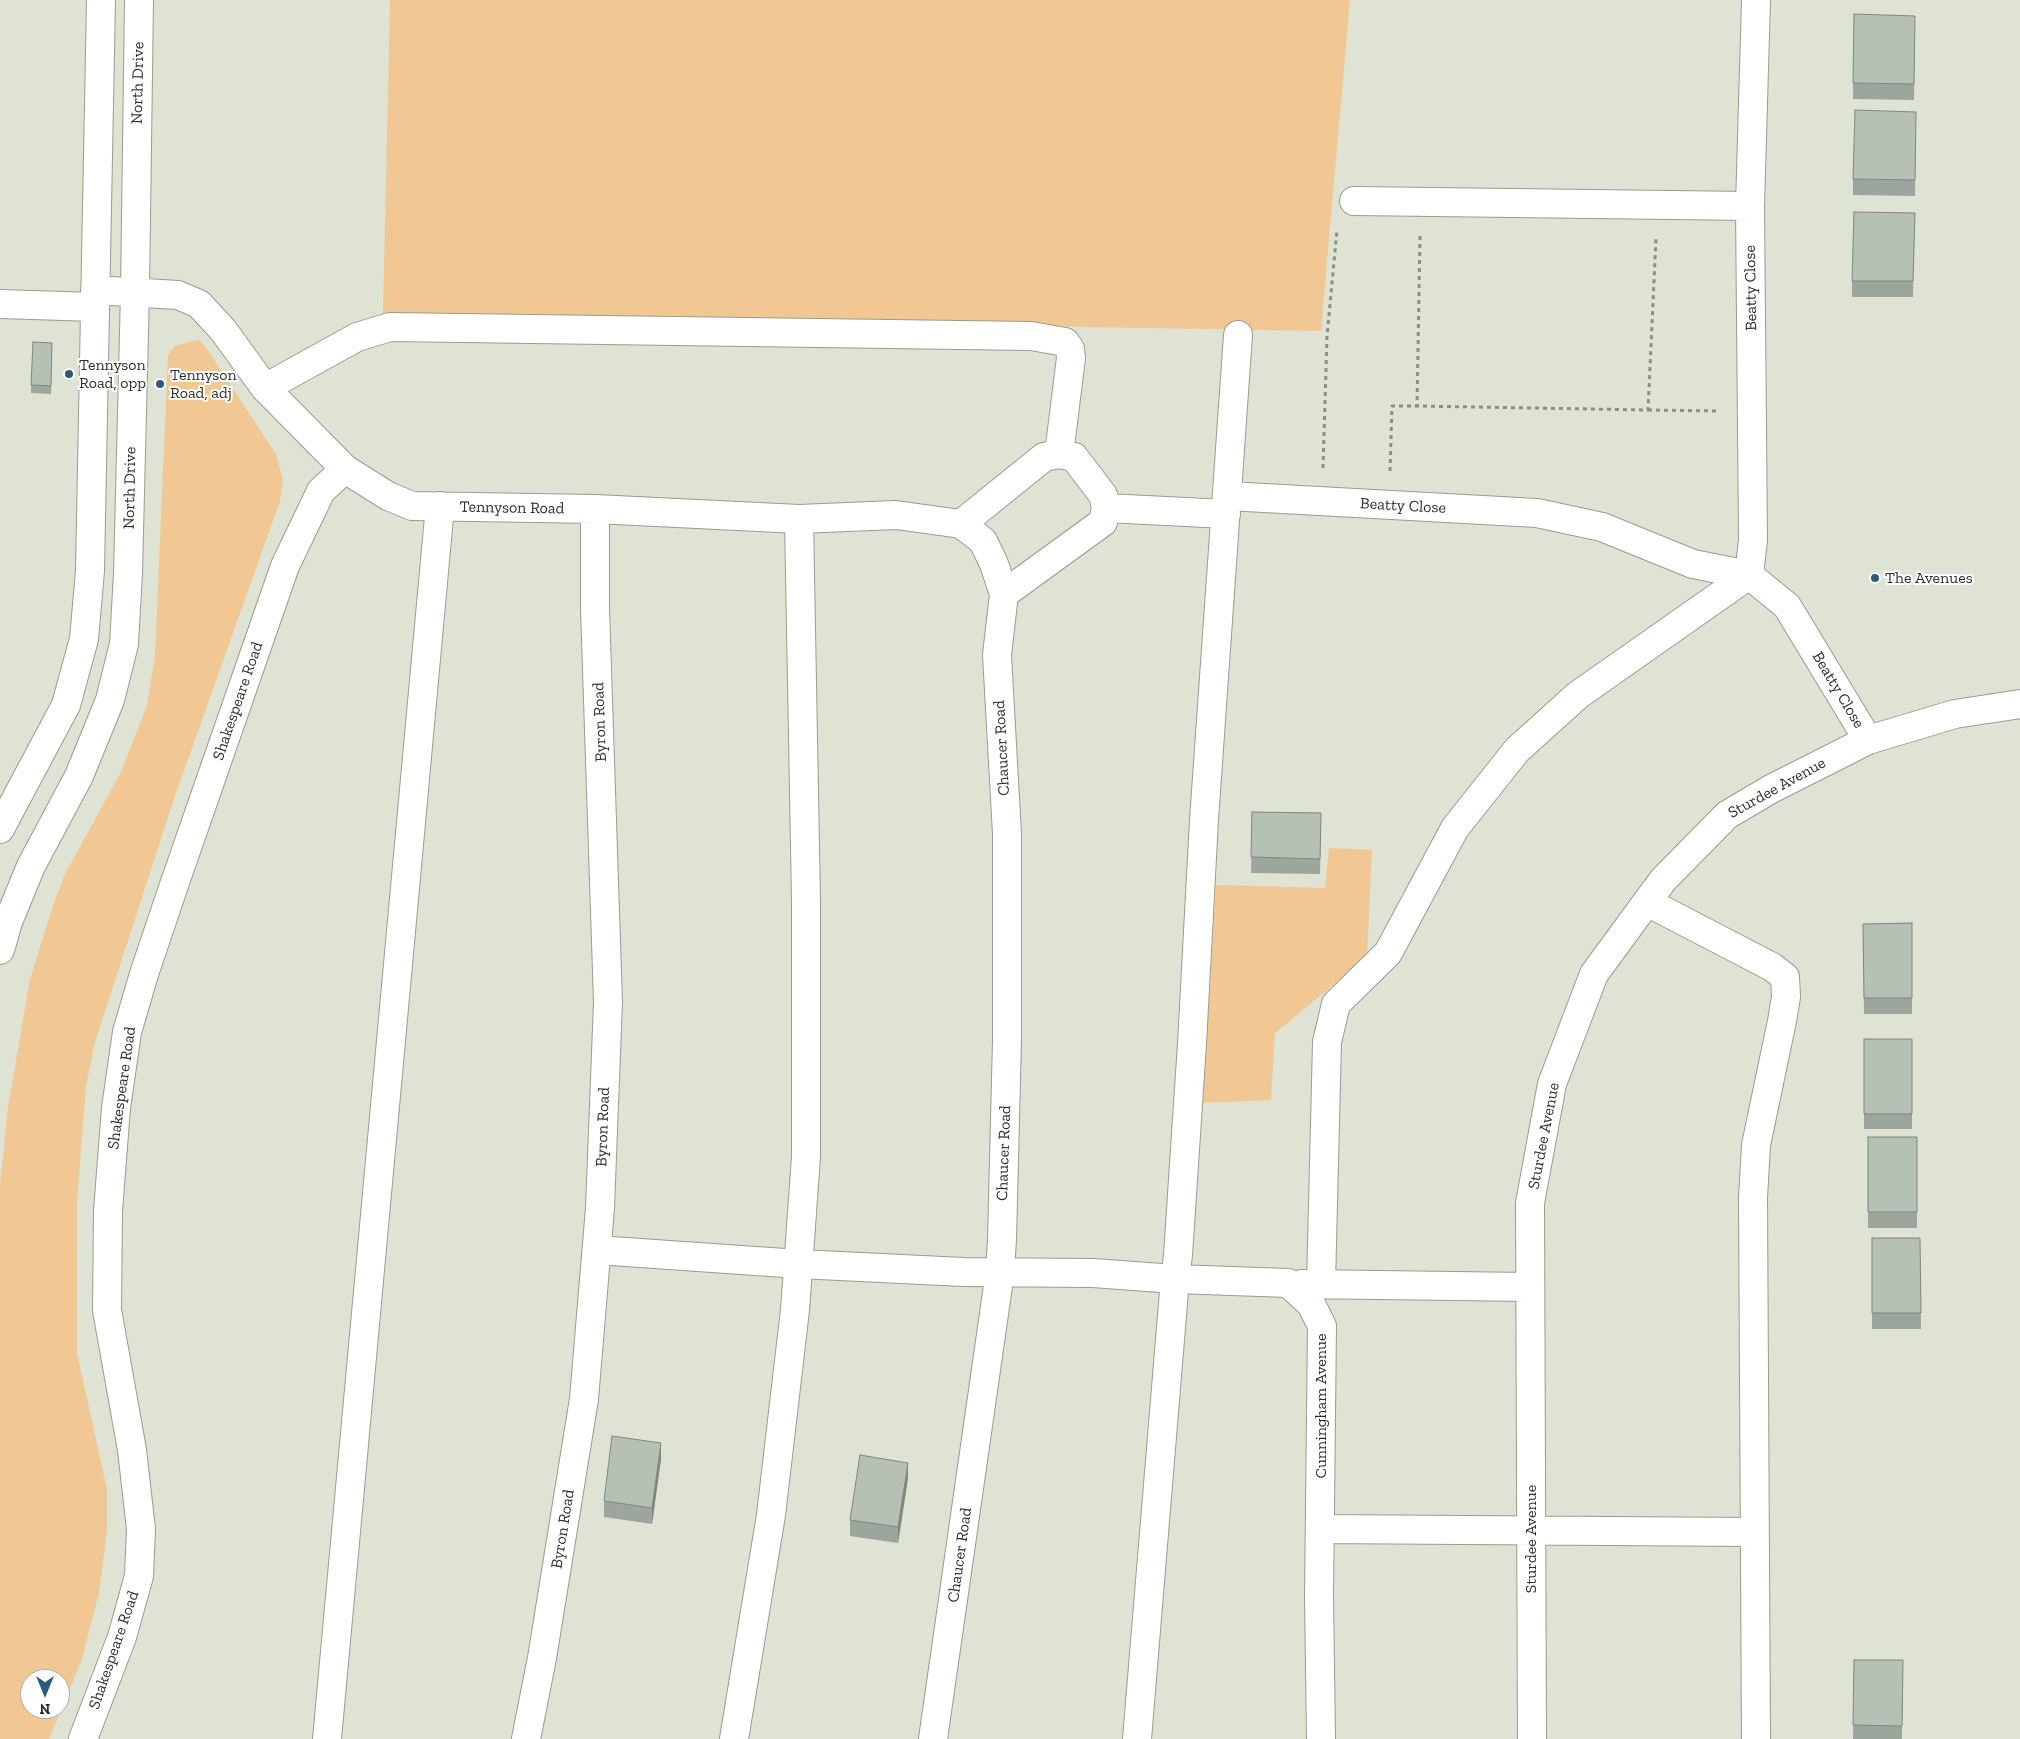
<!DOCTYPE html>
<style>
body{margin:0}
#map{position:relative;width:2020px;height:1739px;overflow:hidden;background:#dee3d3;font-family:"Zilla Slab",serif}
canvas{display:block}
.north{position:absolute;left:20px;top:1669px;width:50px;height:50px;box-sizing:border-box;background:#fff;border:1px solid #abacaa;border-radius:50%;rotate:180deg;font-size:14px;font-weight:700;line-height:20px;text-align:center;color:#2e302a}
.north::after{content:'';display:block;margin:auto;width:18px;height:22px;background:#2b5b7a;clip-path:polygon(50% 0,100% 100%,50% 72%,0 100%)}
</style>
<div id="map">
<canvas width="2020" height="1739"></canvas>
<div class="north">N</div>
</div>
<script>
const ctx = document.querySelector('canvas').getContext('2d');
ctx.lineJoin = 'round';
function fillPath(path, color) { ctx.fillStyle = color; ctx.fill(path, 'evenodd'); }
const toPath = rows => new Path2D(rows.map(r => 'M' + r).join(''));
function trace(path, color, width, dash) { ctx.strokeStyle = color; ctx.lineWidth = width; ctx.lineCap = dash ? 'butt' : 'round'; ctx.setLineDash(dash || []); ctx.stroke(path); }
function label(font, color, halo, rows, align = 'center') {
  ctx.font = font + ' "Zilla Slab",serif'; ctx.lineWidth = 4; ctx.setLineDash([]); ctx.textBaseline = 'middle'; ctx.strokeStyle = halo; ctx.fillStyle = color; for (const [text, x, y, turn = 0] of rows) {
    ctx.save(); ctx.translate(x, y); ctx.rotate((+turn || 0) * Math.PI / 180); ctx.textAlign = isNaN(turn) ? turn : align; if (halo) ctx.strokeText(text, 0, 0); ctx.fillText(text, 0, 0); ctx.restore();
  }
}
fillPath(toPath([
 [390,0,1350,0,1321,331,383,315],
 [198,340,205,346,276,454,283,480,280,501,175,796,95,1042,86,1087,77,1201,77,1353,107,1489,107,1531,99,1593,81,1662,49,1739,0,1739,0,1185,8,1108,30,979,52,909,64,876,122,770,147,705,155,655,168,355,175,346],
 [30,1679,60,1679,60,1709,30,1709],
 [1329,848,1372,850,1367,957,1275,1033,1271,1100,1203,1103,1216,885,1325,888]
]), '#f1c893');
const minor = toPath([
 [1354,201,1750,206],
 [95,290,178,295,199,304,223,330,265,388,345,469,388,496,412,506,595,509,799,519,896,515,961,524,983,541,994,564,1004,594,997,655,1007,834,1007,1040,1002,1239,1000,1272,933,1739],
 [0,304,95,307],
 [265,388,357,337,390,327,1031,336,1065,342,1070,349,1071,358,1059,454],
 [1228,496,1537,513,1602,527,1693,564,1749,575,1787,606,1868,740],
 [1106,508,1226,514],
 [961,524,1044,457,1059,454,1074,457,1103,495,1106,508,1103,522,1004,594],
 [0,829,66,705,84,639,90,571,101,0],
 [1647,902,1772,967,1785,977,1786,997,1782,1021,1756,1145,1753,1198,1756,1739],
 [0,950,8,922,31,866,79,776,110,700,124,644,128,573,135,292,139,0],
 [597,1250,799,1264,963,1272,1093,1273,1175,1279,1288,1283,1311,1304,1322,1326,1319,1596,1321,1739],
 [1302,1284,1530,1287],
 [1321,1284,1327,1042,1336,1004,1388,953,1455,828,1517,750,1578,695,1749,575,1753,540,1750,206,1756,0],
 [1320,1529,1754,1532],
 [83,1739,122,1637,139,1576,141,1529,132,1450,107,1310,108,1211,116,1108,127,1032,144,974,173,888,285,566,321,491,345,469],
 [327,1739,440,506],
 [526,1739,542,1658,584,1399,600,1208,608,1002,595,609,595,509],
 [734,1739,771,1515,795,1310,806,1157,806,901,799,519],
 [1137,1739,1175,1279,1178,1255,1192,1044,1204,820,1238,335],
 [1532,1739,1530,1203,1552,1084,1594,974,1663,880,1727,815,1771,789,1868,740,1955,714,2020,704]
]);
trace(minor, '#989d8e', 30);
trace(toPath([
 [1420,236,1417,406,1648,410,1656,238],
 [1648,410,1718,411],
 [1323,468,1327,336,1337,230],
 [1390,471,1392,406,1417,406]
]), '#8b8f84', 3, [4, 4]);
trace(minor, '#fff', 28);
fillPath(toPath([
 [1854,14,1915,32,1914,100,1853,99],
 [1916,112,1915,196,1853,195,1853,179],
 [1915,213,1913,297,1852,297,1852,281],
 [33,342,52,343,51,394,31,393],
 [1252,812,1321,813,1320,874,1251,873],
 [1912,923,1912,1014,1864,1014,1863,924],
 [1864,1039,1912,1039,1912,1129,1864,1129],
 [1868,1137,1917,1137,1917,1228,1868,1228],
 [1872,1238,1920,1238,1921,1329,1872,1329],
 [661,1459,652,1524,604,1517,604,1501],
 [908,1478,898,1543,850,1536,850,1520],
 [1854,1660,1903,1660,1902,1739,1853,1739]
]), '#9ca69c');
fillPath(toPath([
 [661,1443,661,1459,652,1524,652,1508],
 [908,1463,908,1478,898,1543,898,1527]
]), '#7f877f');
const building = toPath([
 [1854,14,1915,16,1914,84,1853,83,1854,14],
 [1855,110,1916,112,1915,180,1853,179,1855,110],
 [1854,212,1915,213,1913,281,1852,281,1854,212],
 [33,342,52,343,51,386,31,385,33,342],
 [1252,812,1321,813,1320,859,1251,857,1252,812],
 [1912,923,1912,998,1864,998,1863,924,1912,923],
 [1864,1039,1912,1039,1912,1114,1864,1114,1864,1039],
 [1868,1137,1917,1137,1917,1212,1868,1212,1868,1137],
 [1872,1238,1920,1238,1921,1313,1872,1313,1872,1238],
 [612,1436,661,1443,652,1508,604,1501,612,1436],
 [860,1455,908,1463,898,1527,850,1520,860,1455],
 [1854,1660,1903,1660,1902,1726,1853,1725,1854,1660]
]);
fillPath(building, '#b5c1b5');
trace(building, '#7f877f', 1);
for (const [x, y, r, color] of [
 [69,374,5,"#2b5b7a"],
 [160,384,5,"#2b5b7a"],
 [1875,578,5,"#2b5b7a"]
]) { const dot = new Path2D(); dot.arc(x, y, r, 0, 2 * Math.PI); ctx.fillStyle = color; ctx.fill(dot); trace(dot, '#fff', 2); }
label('16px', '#2e302a', '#fff', [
 ["North Drive",138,83,-89],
 ["Beatty Close",1751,288,-91],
 ["North Drive",130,488,-89],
 ["Beatty Close",1403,506,3],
 ["Tennyson Road",512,508,1],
 ["Beatty Close",1838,690,59],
 ["Shakespeare Road",238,701,-71],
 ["Byron Road",600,722,-92],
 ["Chaucer Road",1002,748,-93],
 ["Sturdee Avenue",1777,788,-29],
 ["Shakespeare Road",122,1088,-82],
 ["Byron Road",603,1127,-88],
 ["Sturdee Avenue",1544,1136,-79],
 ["Chaucer Road",1004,1153,-88],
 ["Cunningham Avenue",1321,1406,-90],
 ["Byron Road",563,1529,-81],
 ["Sturdee Avenue",1531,1539,-90],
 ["Chaucer Road",960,1555,-82],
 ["Shakespeare Road",114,1650,-71]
]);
label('16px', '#2e302a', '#fff', [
 ["Tennyson",79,365],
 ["Road, opp",79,383],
 ["Tennyson",170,375],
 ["Road, adj",170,393],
 ["The Avenues",1885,578]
], 'left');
</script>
